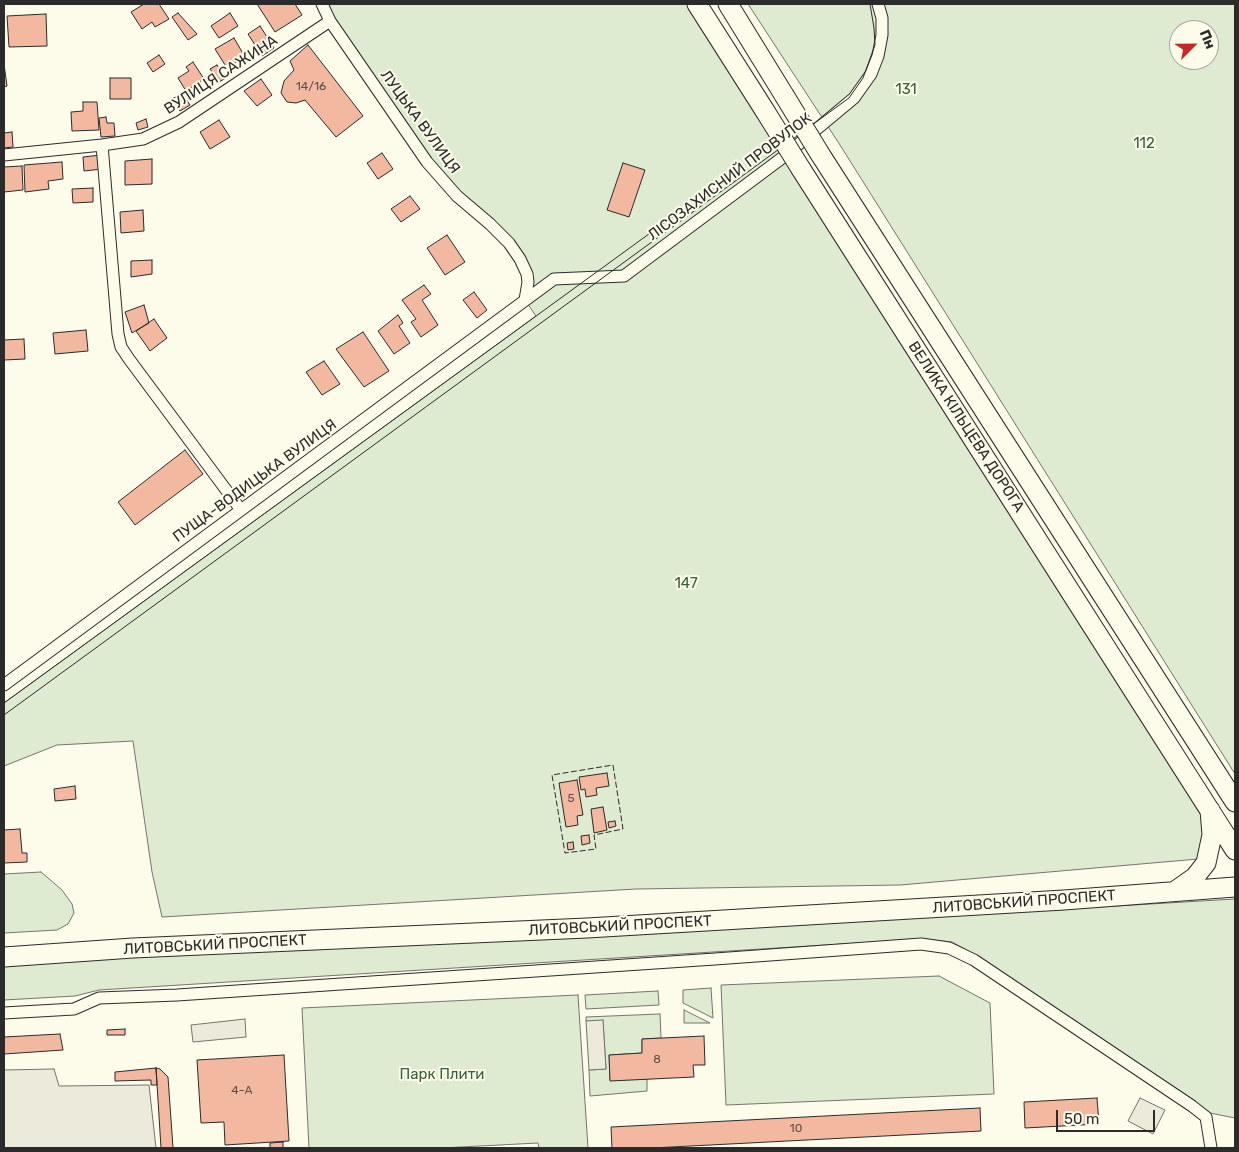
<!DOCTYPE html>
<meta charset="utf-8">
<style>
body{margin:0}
#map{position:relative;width:1239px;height:1152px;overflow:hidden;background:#fdfbea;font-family:Rubik,sans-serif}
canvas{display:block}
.frame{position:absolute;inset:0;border:5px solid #2b2b2b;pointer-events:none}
.north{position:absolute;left:1169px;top:20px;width:50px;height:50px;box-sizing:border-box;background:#fdfbea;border:1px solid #a9a89e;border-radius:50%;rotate:67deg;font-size:14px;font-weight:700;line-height:20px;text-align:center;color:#2b2b2b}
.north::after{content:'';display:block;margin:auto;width:18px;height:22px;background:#c62828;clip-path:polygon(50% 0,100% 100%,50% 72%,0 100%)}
.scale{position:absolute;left:1056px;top:1110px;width:99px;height:22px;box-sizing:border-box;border:2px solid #2b2b2b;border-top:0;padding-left:6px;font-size:15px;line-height:18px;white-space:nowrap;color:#2b2b2b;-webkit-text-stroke:4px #fdfbea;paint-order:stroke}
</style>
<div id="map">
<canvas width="1239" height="1152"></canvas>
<div class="frame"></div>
<div class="north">Пн</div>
<div class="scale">50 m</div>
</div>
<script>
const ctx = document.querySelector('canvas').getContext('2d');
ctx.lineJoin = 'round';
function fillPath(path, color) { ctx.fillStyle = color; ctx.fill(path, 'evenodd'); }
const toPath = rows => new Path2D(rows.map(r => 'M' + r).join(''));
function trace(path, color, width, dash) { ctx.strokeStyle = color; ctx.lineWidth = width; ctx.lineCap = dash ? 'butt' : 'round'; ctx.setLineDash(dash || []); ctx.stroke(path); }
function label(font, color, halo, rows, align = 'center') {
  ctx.font = font + ' Rubik,sans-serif'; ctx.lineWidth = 4; ctx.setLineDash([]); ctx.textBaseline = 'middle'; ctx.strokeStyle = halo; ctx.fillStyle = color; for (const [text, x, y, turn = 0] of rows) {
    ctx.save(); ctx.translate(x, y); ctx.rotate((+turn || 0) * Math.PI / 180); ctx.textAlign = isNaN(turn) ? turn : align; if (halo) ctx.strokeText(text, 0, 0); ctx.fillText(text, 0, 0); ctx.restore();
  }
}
const green = toPath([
 [322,4,697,4,1210,809,1198,859,900,885,636,889,162,917,152,872,133,741,57,745,4,766,4,703,536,316,525,300,520,259,457,196,322,4],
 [748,4,1235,4,1235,774,840,145,748,4],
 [1179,30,1209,30,1209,60,1179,60,1179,30],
 [41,872,62,890,72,904,74,913,68,924,57,930,4,933,4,874,41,872],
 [1235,899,1235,1118,1210,1113,976,955,952,942,923,939,99,990,75,996,4,1000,4,964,149,955,947,916,1235,899],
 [939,976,990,1003,994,1094,726,1105,721,985,939,976],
 [711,988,713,1018,683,1003,683,990,711,988],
 [658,991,659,1005,586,1009,585,995,658,991],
 [578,995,588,1148,539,1148,538,1143,441,1148,309,1148,302,1008,578,995],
 [684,1010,710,1023,684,1023,684,1010],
 [660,1014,661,1038,642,1039,642,1053,609,1055,610,1080,647,1079,647,1091,590,1096,589,1070,606,1069,603,1021,586,1021,586,1017,660,1014]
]);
fillPath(green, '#deebd1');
trace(green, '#74746e', 1);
const parking = toPath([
 [245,1019,246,1037,193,1042,191,1025,245,1019],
 [603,1020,606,1069,589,1070,586,1021,603,1020],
 [54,1069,59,1086,149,1085,156,1148,4,1148,4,1070,54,1069],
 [1140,1098,1165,1110,1153,1134,1128,1121,1140,1098]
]);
fillPath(parking, '#eceadb');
trace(parking, '#74746e', 1);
const building = toPath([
 [144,4,159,4,169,19,155,27,152,22,142,29,131,12,144,4],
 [257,4,295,4,302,15,275,32,257,4],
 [178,13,197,34,188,40,172,17,178,13],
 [230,13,238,26,219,38,211,26,230,13],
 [46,14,47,46,9,47,7,16,46,14],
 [260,26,274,48,262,56,248,34,260,26],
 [234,38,245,57,227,68,215,49,234,38],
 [308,45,363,116,336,137,305,100,296,103,287,102,281,93,284,81,294,70,290,61,308,45],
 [159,55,165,64,153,72,147,63,159,55],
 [193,62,204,79,186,91,178,78,189,71,186,67,193,62],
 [4,64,7,86,4,87,4,64],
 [217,65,226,78,219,82,210,69,217,65],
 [110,78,131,78,131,99,110,99,110,78],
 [261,79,272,95,257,106,244,91,261,79],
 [182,93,190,105,180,111,172,99,182,93],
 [83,102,97,102,99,130,72,131,71,112,83,111,83,102],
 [106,117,107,123,114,123,115,136,101,137,99,118,106,117],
 [146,119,148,127,138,130,136,123,146,119],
 [219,120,230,137,210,149,200,132,219,120],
 [12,132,13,147,4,148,4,133,12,132],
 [382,153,393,169,378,179,367,163,382,153],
 [101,155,102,169,84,171,83,157,101,155],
 [152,159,152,184,125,185,125,161,152,159],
 [62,162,63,179,48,181,49,189,25,192,24,165,62,162],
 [623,163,645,170,629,217,607,210,623,163],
 [22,166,23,190,4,192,4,167,22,166],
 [93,188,93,202,73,203,72,189,93,188],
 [410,196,420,209,401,222,391,209,410,196],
 [143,210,144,231,121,233,120,212,143,210],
 [447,235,465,262,445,275,427,248,447,235],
 [152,260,152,274,131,277,131,261,152,260],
 [424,285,431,294,422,300,438,325,421,337,411,322,416,319,402,300,424,285],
 [474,292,487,310,477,318,463,300,474,292],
 [144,305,149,323,132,333,125,312,144,305],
 [398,315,403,323,399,326,410,343,394,354,378,331,398,315],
 [154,319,167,338,150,351,136,331,154,319],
 [86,330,88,351,55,354,53,333,86,330],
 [363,332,389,371,364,387,336,349,363,332],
 [24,339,25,359,4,360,4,340,24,339],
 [324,361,340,384,322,395,306,372,324,361],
 [185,450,203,474,135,525,118,502,185,450],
 [607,773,609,786,596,788,597,795,586,797,585,789,581,790,579,777,607,773],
 [577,780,583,815,577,816,578,825,566,827,559,783,577,780],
 [75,786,76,799,55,801,54,789,75,786],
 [603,807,607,830,594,833,591,809,603,807],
 [615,821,616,826,609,828,608,822,615,821],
 [20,829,22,853,27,853,27,862,4,863,4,830,20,829],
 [589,835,590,843,582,845,581,836,589,835],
 [573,842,574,849,568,850,567,843,573,842],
 [125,1029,125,1035,107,1035,107,1030,125,1029],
 [60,1034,63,1050,4,1054,4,1037,60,1034],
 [704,1036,705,1065,693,1065,694,1077,610,1081,609,1055,642,1053,642,1039,704,1036],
 [284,1055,289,1141,225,1145,224,1122,201,1123,197,1060,284,1055],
 [156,1068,160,1069,168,1077,173,1148,161,1148,156,1068],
 [156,1068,157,1085,151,1085,151,1080,115,1081,115,1072,156,1068],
 [1097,1098,1099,1124,1025,1128,1024,1102,1097,1098],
 [980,1108,981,1131,652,1148,612,1148,611,1127,980,1108],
 [283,1142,283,1148,270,1148,270,1143,283,1142]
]);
fillPath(building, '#f2b8a0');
trace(building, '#2b2b2b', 1);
const minor = toPath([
 [322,4,330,21,427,162,457,196,490,224,509,243,520,259,527,274,528,282,525,300],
 [102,145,118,334,121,347,129,359,241,510],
 [4,155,102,145,143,139,179,122,330,21],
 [4,685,554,279,624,276,782,158,854,98,871,74,878,56,882,35,882,18,878,4],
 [4,1013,74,1009,99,998,177,995,715,959,921,944,949,948,974,960,1192,1106,1206,1117,1211,1148]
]);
const primary = toPath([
 [697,4,765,111],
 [728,4,784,95],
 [820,154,1235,802],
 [801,169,1235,850],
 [1175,891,1195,877,1206,863,1212,835,1210,810],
 [4,957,133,948,587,928,1064,900,1235,887]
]);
trace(minor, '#2b2b2b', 13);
trace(primary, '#2b2b2b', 21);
trace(minor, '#fdfbea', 11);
trace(primary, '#fdfbea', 19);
trace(toPath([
 [4,703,675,215],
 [4,715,849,98,863,78,875,45,874,28,870,4]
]), '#2b2b2b', 1);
const primaryBridge = toPath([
 [784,95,820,154],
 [765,111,801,169]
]);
trace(primaryBridge, '#2b2b2b', 21, []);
trace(primaryBridge, '#fdfbea', 19);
trace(toPath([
 [613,765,623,829,594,835,596,849,565,853,552,775,613,765]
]), '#2b2b2b', 1, [6, 2.5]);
label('12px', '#5d4e48', null, [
 ["14/16",311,87],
 ["5",571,799],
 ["8",657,1060],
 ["4-А",242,1091],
 ["10",796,1129]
]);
label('15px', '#2b2b2b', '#fdfbea', [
 ["ВУЛИЦЯ САЖИНА",221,75,-33],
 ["ЛУЦЬКА ВУЛИЦЯ",420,122,54],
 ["ЛІСОЗАХИСНИЙ ПРОВУЛОК",730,177,-37],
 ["ВЕЛИКА КІЛЬЦЕВА ДОРОГА",966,427,57],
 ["ПУЩА-ВОДИЦЬКА ВУЛИЦЯ",255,481,-36],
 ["ЛИТОВСЬКИЙ ПРОСПЕКТ",1024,902,-4],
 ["ЛИТОВСЬКИЙ ПРОСПЕКТ",620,926,-3],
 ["ЛИТОВСЬКИЙ ПРОСПЕКТ",215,945,-3]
]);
label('15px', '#34623c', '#fdfbea', [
 ["131",906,90],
 ["112",1144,144],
 ["147",686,584],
 ["Парк Плити",442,1075]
]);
</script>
